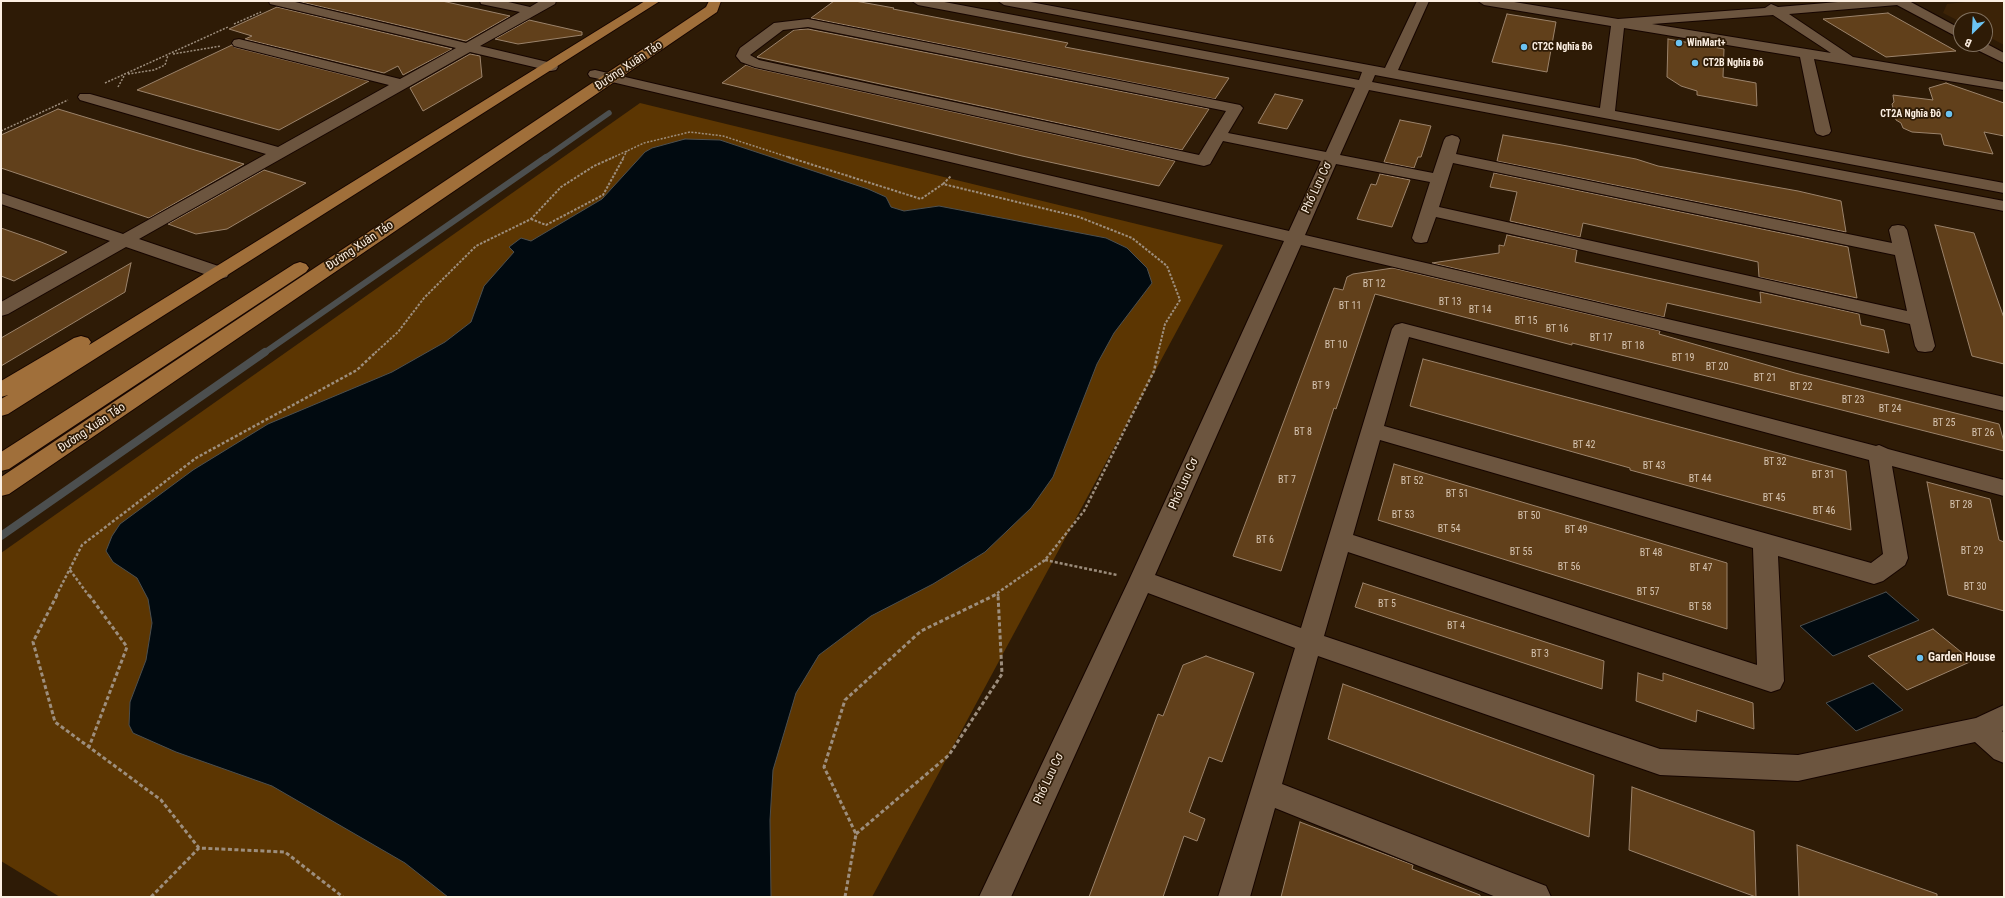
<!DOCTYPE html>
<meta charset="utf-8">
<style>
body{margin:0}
#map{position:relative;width:2005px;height:898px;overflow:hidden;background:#2e1b06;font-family:"Roboto Condensed",sans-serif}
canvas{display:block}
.frame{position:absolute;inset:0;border:2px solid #fcefe2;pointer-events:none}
.north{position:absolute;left:1953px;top:12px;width:40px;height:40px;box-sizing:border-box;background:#2e1b06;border:1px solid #80705e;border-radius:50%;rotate:204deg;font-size:11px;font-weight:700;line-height:16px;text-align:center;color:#fcefe2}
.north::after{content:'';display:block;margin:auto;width:14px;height:18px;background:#6bc3f2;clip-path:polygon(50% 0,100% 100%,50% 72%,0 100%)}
</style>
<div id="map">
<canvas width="2005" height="898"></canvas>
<div class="frame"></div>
<div class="north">B</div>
</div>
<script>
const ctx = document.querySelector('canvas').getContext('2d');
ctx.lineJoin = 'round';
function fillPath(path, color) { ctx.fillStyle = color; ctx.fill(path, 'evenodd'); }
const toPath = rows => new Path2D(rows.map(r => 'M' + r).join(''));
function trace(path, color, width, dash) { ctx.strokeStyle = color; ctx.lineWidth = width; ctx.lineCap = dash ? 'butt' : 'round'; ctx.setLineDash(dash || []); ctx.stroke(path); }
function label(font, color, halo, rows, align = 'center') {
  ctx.font = font + ' "Roboto Condensed",sans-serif'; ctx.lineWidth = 3.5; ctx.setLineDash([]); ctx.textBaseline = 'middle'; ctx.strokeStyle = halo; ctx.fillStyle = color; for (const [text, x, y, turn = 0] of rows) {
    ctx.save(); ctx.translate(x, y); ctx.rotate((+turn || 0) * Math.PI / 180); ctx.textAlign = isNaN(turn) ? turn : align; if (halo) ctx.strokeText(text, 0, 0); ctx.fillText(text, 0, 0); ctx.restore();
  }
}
fillPath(toPath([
 [1974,1,2004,1,2004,45,1985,35,1985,20,1961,20,1961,22,1943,13,1947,4]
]), '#3c2307');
fillPath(toPath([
 [640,103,1223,245,872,897,60,897,1,861,1,553]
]), '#5c3602');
const water = toPath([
 [685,139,720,140,868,189,886,197,891,207,904,211,939,206,1106,238,1127,248,1147,268,1152,283,1114,333,1097,364,1053,477,1031,508,985,552,933,584,871,616,819,655,796,693,773,770,770,820,771,897,448,897,405,863,272,786,176,752,133,733,129,725,130,702,146,660,152,623,148,599,137,578,113,562,106,551,112,536,120,524,193,470,268,424,392,372,445,342,471,322,484,286,514,252,509,247,521,238,531,241,602,199,645,152,652,148,685,139],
 [1886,592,1919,620,1833,656,1800,626,1886,592],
 [1873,683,1903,710,1856,731,1826,703,1873,683]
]);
fillPath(water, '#010a10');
trace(water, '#4c4f4f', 1);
trace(toPath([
 [545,158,609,113]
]), '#4c4f4f', 5.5);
trace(toPath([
 [264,353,546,157]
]), '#4c4f4f', 6);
trace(toPath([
 [1,536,265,352]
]), '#4c4f4f', 8);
const building = toPath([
 [297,1,442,1,510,16,466,41,297,1],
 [834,1,855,1,894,8,893,9,1068,43,1065,47,1229,78,1215,99,811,18,834,1],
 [277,7,452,49,403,75,398,66,384,73,245,39,252,36,229,29,277,7],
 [1888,13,1956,51,1886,57,1823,19,1888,13],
 [1507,14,1556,22,1547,72,1492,62,1507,14],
 [529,20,582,32,582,35,518,44,495,39,529,20],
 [808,29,1209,109,1182,150,757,57,794,30,808,29],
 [1668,39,1724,49,1723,77,1756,83,1757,106,1697,95,1697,91,1681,86,1667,77,1668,39],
 [232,45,234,47,369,81,279,130,137,90,232,45],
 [470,54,480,56,482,77,423,111,410,88,470,54],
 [746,65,755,68,1175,161,1159,186,1022,156,722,83,746,65],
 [1946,83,2004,103,2004,136,1984,132,1993,154,1944,145,1941,134,1912,132,1903,128,1901,123,1896,120,1892,104,1894,102,1893,95,1933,100,1929,88,1946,83],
 [1275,94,1303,100,1287,129,1258,123,1275,94],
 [58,109,188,148,244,164,149,218,1,168,1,135,58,109],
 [1400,120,1431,126,1421,157,1418,157,1414,168,1384,162,1400,120],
 [1503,135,1562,145,1636,159,1658,166,1798,191,1841,201,1846,232,1497,161,1503,135],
 [264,170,306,183,227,229,196,234,168,224,264,170],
 [1494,173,1848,247,1857,298,1759,277,1758,262,1583,223,1580,237,1510,221,1517,192,1490,187,1494,173],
 [1380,174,1410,180,1392,227,1357,219,1371,184,1376,185,1380,174],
 [1935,225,1974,233,2004,318,2004,364,1972,356,1935,225],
 [1,228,41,242,67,252,14,281,1,276,1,228],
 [1507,235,1577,250,1575,262,1761,303,1760,292,1859,314,1861,325,1884,330,1889,353,1667,303,1664,317,1432,263,1499,253,1499,245,1504,246,1507,235],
 [131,263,125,292,1,366,1,338,131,263],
 [1393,268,1660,331,1659,334,1795,373,1999,424,2004,442,2004,451,1735,383,1572,343,1572,345,1375,294,1336,409,1334,408,1281,571,1233,556,1334,288,1343,290,1347,277,1353,274,1393,268],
 [1423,359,1846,471,1851,530,1630,470,1630,468,1410,406,1423,359],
 [1394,464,1727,563,1727,629,1378,520,1394,464],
 [1927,482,1990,499,1999,540,2004,542,2004,611,1948,595,1927,482],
 [1363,583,1604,661,1602,689,1355,607,1363,583],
 [1933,629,1972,661,1907,690,1868,656,1933,629],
 [1206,656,1254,673,1222,762,1209,757,1189,812,1205,819,1197,841,1184,836,1163,897,1089,897,1158,714,1163,716,1183,665,1206,656],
 [1638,673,1663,681,1663,673,1753,703,1754,729,1697,710,1696,722,1636,701,1638,673],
 [1343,684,1594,775,1589,837,1328,739,1343,684],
 [1632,787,1754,831,1756,897,1629,850,1632,787],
 [1300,822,1413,865,1412,869,1480,895,1480,897,1281,897,1300,822],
 [1797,845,1937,894,1937,897,1799,897,1797,845]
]);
fillPath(building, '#61401b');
trace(building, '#9b836b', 1);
const minor = toPath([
 [269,1,291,1,466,43,520,12,481,4,480,1,504,1,530,7,540,1,556,1,555,4,480,46,556,64,558,67,556,70,551,71,470,52,139,239,227,269,229,273,227,277,220,279,213,277,126,247,8,314,1,316,1,302,110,241,1,204,1,193,123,234,266,154,80,100,78,97,80,94,90,94,278,147,389,85,234,46,232,43,234,40,239,39,400,79,456,48,270,4,269,1],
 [912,1,939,1,1359,80,1362,72,1004,5,998,1,1025,1,1385,68,1417,1,1429,1,1398,70,1600,108,1611,26,1484,5,1478,1,1508,1,1618,19,1765,8,1771,4,1778,7,1850,1,1909,1,1961,29,1961,39,1897,5,1789,14,1853,57,2004,82,2004,90,1814,59,1831,131,1829,134,1823,136,1817,134,1815,131,1800,57,1624,28,1615,111,2004,183,2004,193,1375,75,1372,82,2004,201,2004,211,1369,90,1340,155,1433,173,1444,140,1446,137,1452,135,1458,137,1460,140,1456,154,1892,243,1889,230,1892,226,1898,225,1904,226,1907,230,1935,346,1932,351,1925,352,1918,351,1915,346,1910,324,1436,217,1427,242,1421,243,1415,242,1412,238,1430,182,1336,164,1305,235,2004,397,2004,411,1301,245,1155,575,1301,628,1392,329,1395,325,1402,323,1876,446,1879,445,1888,449,2004,480,2004,496,1892,466,1908,558,1905,565,1883,581,1874,584,1778,556,1784,681,1780,689,1771,692,1348,552,1324,636,1660,749,1798,755,1976,718,2004,705,2004,730,2002,731,2004,733,2004,763,1994,759,1975,742,1798,781,1660,775,1318,656,1282,784,1546,886,1551,897,1496,897,1275,808,1250,897,1218,897,1295,648,1148,593,1011,897,979,897,1129,580,1284,241,595,78,590,77,588,74,590,71,595,70,1289,231,1321,161,1223,141,1210,164,1204,166,755,67,741,62,736,56,740,48,774,23,808,19,1240,105,1243,108,1228,133,1326,152,1355,88,918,5,912,1],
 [1773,15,1831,53,1652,24,1773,15],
 [808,27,1226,111,1199,155,759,60,750,55,783,30,808,27],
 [1453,163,1895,255,1907,311,1439,207,1453,163],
 [1409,337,1869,460,1883,554,1871,563,1384,426,1409,337],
 [1380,440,1753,548,1757,665,1353,535,1380,440],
 [1985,43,2004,53,2004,63,1971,47,1969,44,1985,43]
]);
const major = toPath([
 [645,1,660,1,8,414,1,416,1,399,8,395,1,397,1,381,74,338,81,336,88,338,91,342,89,345,645,1],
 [709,1,721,1,717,12,9,494,1,496,1,477,706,7,709,1],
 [300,262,306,264,309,268,306,272,9,469,1,471,1,452,294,264,300,262]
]);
trace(minor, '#160500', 2);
trace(major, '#160500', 2);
trace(toPath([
 [234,24,261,12],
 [173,54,221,46],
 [128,74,154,70,165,65,168,55],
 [105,83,228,27],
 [118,87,124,76],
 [1,131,68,100],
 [612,158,644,143,690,132,723,136,791,158],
 [623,158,627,151]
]), '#9d8e7d', 1.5, [2, 1.5]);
trace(toPath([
 [788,157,921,199,943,184,1079,217,1132,238,1167,266,1180,300,1165,324,1158,353],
 [943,184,951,176],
 [531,219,546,225,603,195,624,157],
 [375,353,398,332,424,298,476,246,531,219,561,187,594,166,614,157]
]), '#9d8e7d', 2, [2.5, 1.5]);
trace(toPath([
 [1045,560,1117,575],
 [70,570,89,596],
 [998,594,998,596],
 [56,596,82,545,196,458,357,370,376,352],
 [993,596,1045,560,1084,511,1154,371,1158,352]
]), '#9d8e7d', 2.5, [3, 2]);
trace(toPath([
 [57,595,33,642,55,722,161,800,199,848,285,852,343,897],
 [89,595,127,647,89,747],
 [856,834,949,755,1002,674,998,595],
 [151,897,199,848],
 [845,897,856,834,824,767,845,700,921,631,995,595]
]), '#9d8e7d', 3, [4, 2.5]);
fillPath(minor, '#6c553f');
fillPath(major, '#a06f3a');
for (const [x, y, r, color] of [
 [1679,43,4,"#6bc3f2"],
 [1524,47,4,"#6bc3f2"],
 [1695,63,4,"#6bc3f2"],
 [1949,114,4,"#6bc3f2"],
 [1920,658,4,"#6bc3f2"]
]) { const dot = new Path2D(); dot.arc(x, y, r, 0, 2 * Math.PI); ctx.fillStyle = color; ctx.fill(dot); trace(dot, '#2e1b06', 1.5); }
label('bold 10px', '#fcefe2', '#2e1b06', [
 ["WinMart+",1687,43],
 ["CT2C Nghĩa Đô",1532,47],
 ["CT2B Nghĩa Đô",1703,63],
 ["CT2A Nghĩa Đô",1941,114,"right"]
], 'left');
label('10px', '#d5c3b0', null, [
 ["BT 12",1374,284],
 ["BT 13",1450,302],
 ["BT 11",1350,306],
 ["BT 14",1480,310],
 ["BT 15",1526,321],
 ["BT 16",1557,329],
 ["BT 17",1601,338],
 ["BT 10",1336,345],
 ["BT 18",1633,346],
 ["BT 19",1683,358],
 ["BT 20",1717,367],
 ["BT 21",1765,378],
 ["BT 9",1321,386],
 ["BT 22",1801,387],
 ["BT 23",1853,400],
 ["BT 24",1890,409],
 ["BT 25",1944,423],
 ["BT 8",1303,432],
 ["BT 26",1983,433],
 ["BT 42",1584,445],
 ["BT 32",1775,462],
 ["BT 43",1654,466],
 ["BT 31",1823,475],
 ["BT 44",1700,479],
 ["BT 7",1287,480],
 ["BT 52",1412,481],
 ["BT 51",1457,494],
 ["BT 45",1774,498],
 ["BT 28",1961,505],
 ["BT 46",1824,511],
 ["BT 53",1403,515],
 ["BT 50",1529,516],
 ["BT 54",1449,529],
 ["BT 49",1576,530],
 ["BT 6",1265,540],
 ["BT 29",1972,551],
 ["BT 55",1521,552],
 ["BT 48",1651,553],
 ["BT 56",1569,567],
 ["BT 47",1701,568],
 ["BT 30",1975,587],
 ["BT 57",1648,592],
 ["BT 5",1387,604],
 ["BT 58",1700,607],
 ["BT 4",1456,626],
 ["BT 3",1540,654]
]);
label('12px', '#fcefe2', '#2e1b06', [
 ["Đường Xuân Tảo",629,66,-34],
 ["Phố Lưu Cơ",1317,188,-65],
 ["Đường Xuân Tảo",360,246,-34],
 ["Đường Xuân Tảo",92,428,-34],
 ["Phố Lưu Cơ",1184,484,-66],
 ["Phố Lưu Cơ",1049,779,-65]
]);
label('bold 12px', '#fcefe2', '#2e1b06', [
 ["Garden House",1928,658]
], 'left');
</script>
